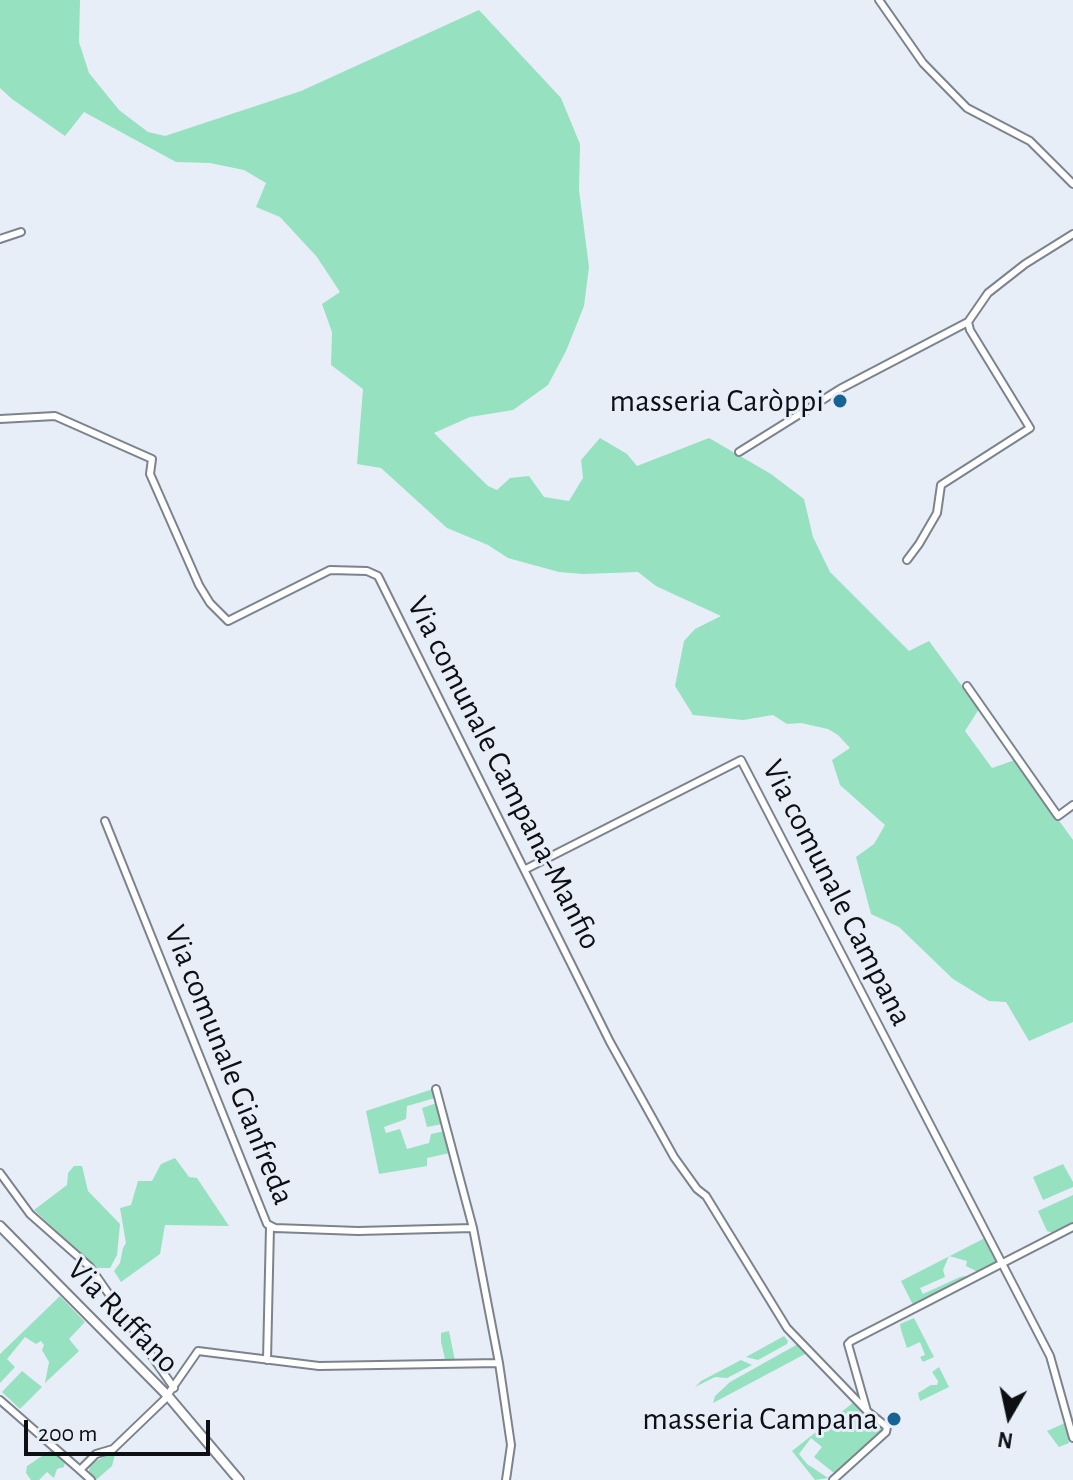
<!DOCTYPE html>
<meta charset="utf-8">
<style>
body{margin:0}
#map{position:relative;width:1073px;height:1480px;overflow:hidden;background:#e7eef8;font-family:"Alegreya Sans",sans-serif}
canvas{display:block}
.north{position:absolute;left:969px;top:1376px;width:80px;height:80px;-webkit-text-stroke:6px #e7eef8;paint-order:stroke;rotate:189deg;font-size:22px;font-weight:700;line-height:32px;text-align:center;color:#0d0f13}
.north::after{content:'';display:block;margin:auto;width:28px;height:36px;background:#0d0f13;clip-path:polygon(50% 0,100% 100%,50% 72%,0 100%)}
.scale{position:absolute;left:24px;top:1420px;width:186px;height:36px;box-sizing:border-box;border:4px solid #0d0f13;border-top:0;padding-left:10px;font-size:24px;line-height:28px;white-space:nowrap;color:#0d0f13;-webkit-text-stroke:6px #e7eef8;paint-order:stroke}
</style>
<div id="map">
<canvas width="1073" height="1480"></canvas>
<div class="north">N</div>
<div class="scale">200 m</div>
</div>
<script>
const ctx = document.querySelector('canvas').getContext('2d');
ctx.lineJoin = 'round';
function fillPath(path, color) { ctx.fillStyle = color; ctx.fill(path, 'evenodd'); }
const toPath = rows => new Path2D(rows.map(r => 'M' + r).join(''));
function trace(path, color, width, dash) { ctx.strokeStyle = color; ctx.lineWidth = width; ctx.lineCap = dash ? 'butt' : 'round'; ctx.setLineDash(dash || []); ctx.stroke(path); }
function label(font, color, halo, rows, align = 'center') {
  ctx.font = font + ' "Alegreya Sans",sans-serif'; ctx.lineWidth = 6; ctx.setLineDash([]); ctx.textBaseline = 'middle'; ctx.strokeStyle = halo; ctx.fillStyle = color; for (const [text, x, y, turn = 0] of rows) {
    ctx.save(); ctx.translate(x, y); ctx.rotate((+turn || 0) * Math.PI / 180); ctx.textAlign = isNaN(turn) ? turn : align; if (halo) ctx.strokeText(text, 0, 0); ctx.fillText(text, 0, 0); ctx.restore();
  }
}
fillPath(toPath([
 [0,0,80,0,79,42,89,73,119,110,148,132,165,136,301,91,479,10,561,98,580,144,579,190,589,267,584,306,566,351,548,385,513,410,470,417,434,433,488,486,497,490,510,478,529,476,544,497,569,501,583,478,581,460,600,438,627,454,637,466,709,438,771,474,804,499,813,537,830,572,909,651,929,641,979,709,965,731,992,768,1015,760,1073,840,1073,1022,1029,1041,1006,1002,989,1001,953,979,899,927,871,914,856,857,874,844,885,825,840,785,832,760,850,748,838,735,828,729,801,723,787,724,773,715,743,720,693,715,675,686,684,641,695,629,721,616,656,586,638,572,583,574,559,572,508,558,488,545,447,528,381,468,357,464,363,389,331,365,332,332,322,304,340,292,317,257,280,217,256,207,266,183,244,170,210,163,176,162,84,112,65,136,12,99,0,88],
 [433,1089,435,1098,407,1106,406,1119,384,1127,386,1133,400,1129,407,1149,429,1143,431,1134,445,1131,450,1153,427,1158,427,1166,379,1174,366,1111],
 [437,1103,442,1124,427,1127,422,1108],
 [175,1158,189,1177,197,1178,229,1226,165,1225,160,1254,121,1282,114,1271,120,1263,123,1248,126,1243,120,1208,131,1205,138,1181,152,1181,161,1164],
 [1063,1164,1073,1182,1073,1187,1043,1200,1033,1177],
 [74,1166,82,1166,88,1191,120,1224,117,1255,110,1268,97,1268,34,1210,67,1185,68,1173],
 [1073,1195,1073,1223,1053,1233,1047,1231,1038,1211],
 [985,1238,997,1262,978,1272,966,1266,967,1261,949,1256,943,1270,945,1277,920,1288,923,1294,960,1277,973,1275,914,1307,901,1281],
 [60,1296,85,1322,69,1339,79,1351,45,1383,49,1362,42,1350,44,1345,41,1341,36,1344,25,1337,7,1359,15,1367,0,1383,0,1354],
 [914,1318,934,1357,923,1362,920,1357,925,1355,920,1342,907,1348,901,1330,900,1324],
 [449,1331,455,1361,445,1359,441,1342,441,1333],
 [784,1336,788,1341,787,1344,758,1360,746,1357],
 [798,1344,807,1353,713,1403,715,1396,730,1382],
 [741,1360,752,1365,727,1378,715,1377,695,1387,701,1381],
 [939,1367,949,1387,920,1401,918,1393,931,1385,937,1385,938,1381,932,1372],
 [22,1371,42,1387,20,1409,2,1392],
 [854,1402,881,1427,881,1431,834,1473,814,1457,822,1447,811,1438,799,1454,807,1464,828,1478,815,1480,792,1451],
 [1065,1423,1069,1443,1059,1447,1047,1431],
 [51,1450,65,1462,64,1467,57,1469,54,1478,47,1472,39,1480,31,1480,26,1473,27,1466],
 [116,1451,112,1466,96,1480,89,1473,90,1464]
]), '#96e1bf');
const minor = toPath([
 [879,0,923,63,967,108,1030,141,1073,184],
 [0,239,21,232],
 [0,419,55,416,152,459,150,474,199,585,210,603,228,621,330,570,367,571,378,576,610,1042,674,1157,697,1189,706,1196,787,1328,867,1411],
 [739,452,840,389,968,322],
 [907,560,919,544,937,513,941,485,1030,428,970,330,968,322,988,293,1025,264,1073,234],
 [967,686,1058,816,1073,805],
 [105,821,267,1224,275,1228,358,1231,473,1228],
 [526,869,741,760,1050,1356,1073,1438],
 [436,1089,473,1228,499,1363,511,1445,506,1480],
 [0,1173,30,1214,90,1267,174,1388],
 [267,1360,270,1227],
 [0,1400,80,1470],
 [91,1480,80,1470,96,1454,113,1449,164,1400,198,1351,319,1366,499,1363],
 [833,1480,886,1432,887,1427,867,1411,848,1344,851,1341,1073,1227]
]);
const tertiary = toPath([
 [0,1226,168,1396,239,1480]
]);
trace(minor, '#7d838d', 10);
trace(tertiary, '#7d838d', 12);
trace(minor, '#fff', 6);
trace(tertiary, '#fff', 8);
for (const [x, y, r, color] of [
 [840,401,8,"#186396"],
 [894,1419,8,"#186396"]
]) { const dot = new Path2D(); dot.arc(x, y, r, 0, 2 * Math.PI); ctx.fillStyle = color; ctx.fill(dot); trace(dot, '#e7eef8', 3); }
label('32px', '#0d0f13', '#e7eef8', [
 ["masseria Caròppi",824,401],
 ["masseria Campana",878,1419]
], 'right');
label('32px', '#0d0f13', '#e7eef8', [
 ["Via comunale Campana-Manfio",504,773,63],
 ["Via comunale Campana",837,893,63],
 ["Via comunale Gianfreda",229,1065,68],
 ["Via Ruffano",123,1316,46]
]);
</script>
